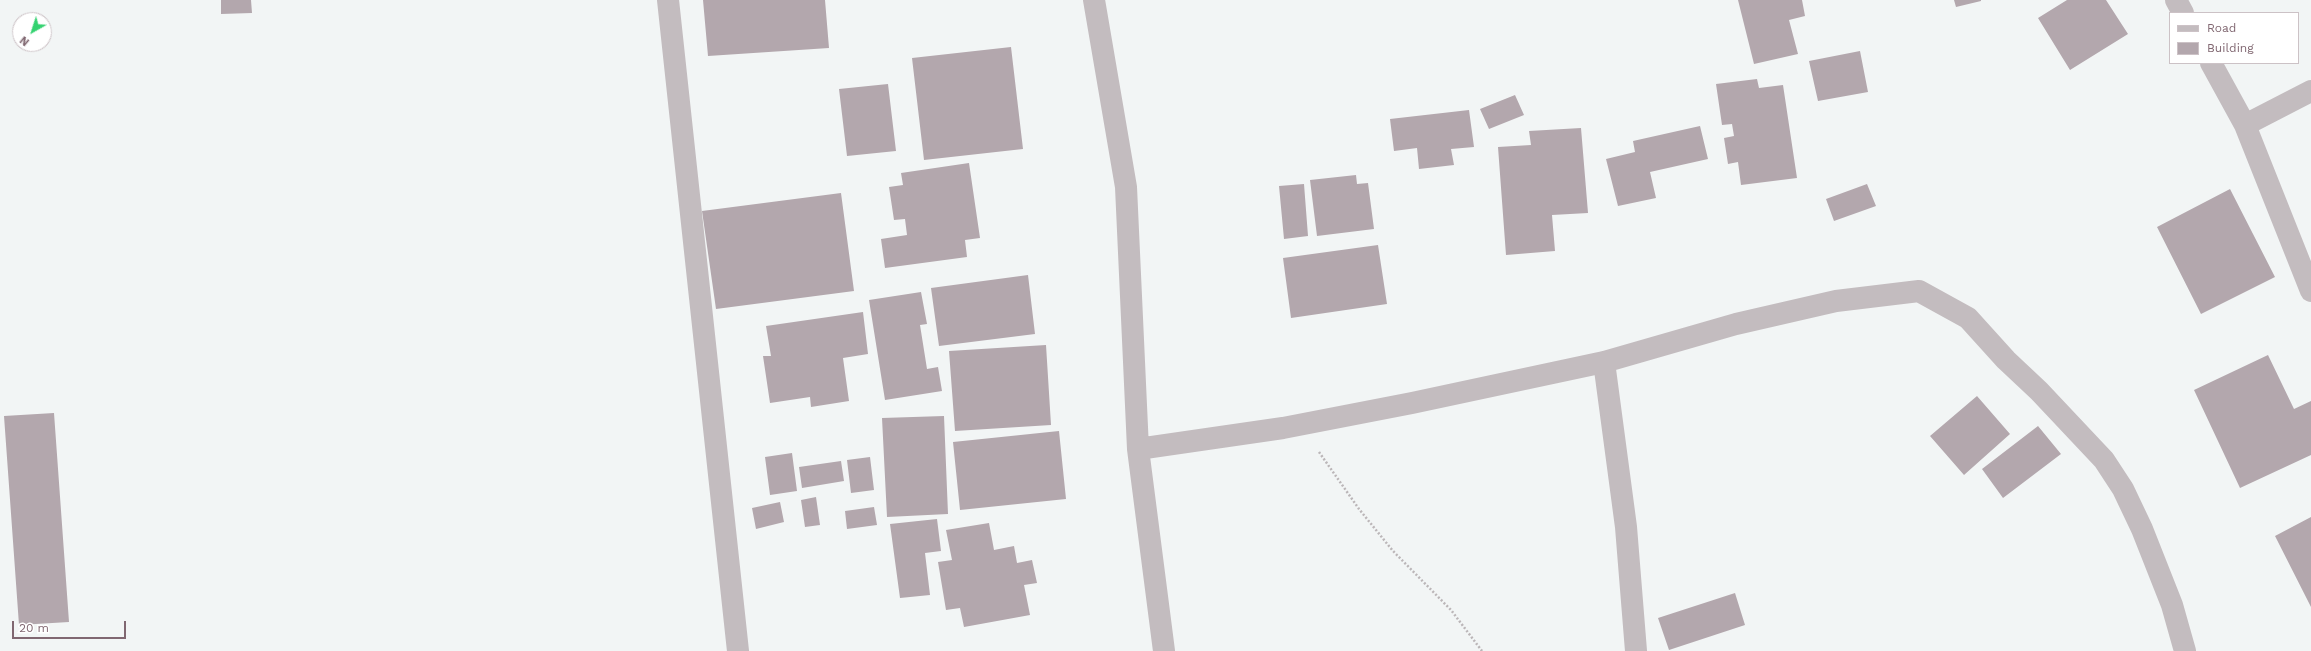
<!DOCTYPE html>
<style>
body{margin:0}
#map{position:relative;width:2311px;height:651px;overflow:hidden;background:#f2f5f5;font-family:"Work Sans",sans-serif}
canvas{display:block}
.legend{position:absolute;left:2169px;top:12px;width:130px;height:52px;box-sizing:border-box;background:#fff;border:1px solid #ccc2c6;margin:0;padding:5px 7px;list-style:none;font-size:12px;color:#806771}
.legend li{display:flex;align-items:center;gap:8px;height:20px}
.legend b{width:20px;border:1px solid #ccc2c6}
.north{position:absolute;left:12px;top:12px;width:40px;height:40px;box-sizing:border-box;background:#fff;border:1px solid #ccc2c6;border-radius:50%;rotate:219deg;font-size:11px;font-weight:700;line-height:16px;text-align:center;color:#806771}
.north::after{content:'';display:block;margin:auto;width:14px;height:18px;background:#34d270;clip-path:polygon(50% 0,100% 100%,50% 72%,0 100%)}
.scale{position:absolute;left:12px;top:621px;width:114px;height:18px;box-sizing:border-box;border:2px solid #806771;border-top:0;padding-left:5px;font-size:12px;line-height:14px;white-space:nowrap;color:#806771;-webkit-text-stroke:3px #fff;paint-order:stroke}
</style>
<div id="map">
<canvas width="2311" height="651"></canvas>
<ul class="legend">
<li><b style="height:5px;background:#c3bcbf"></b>Road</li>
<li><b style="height:11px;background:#b3a7ad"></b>Building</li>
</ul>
<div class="north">N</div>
<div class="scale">20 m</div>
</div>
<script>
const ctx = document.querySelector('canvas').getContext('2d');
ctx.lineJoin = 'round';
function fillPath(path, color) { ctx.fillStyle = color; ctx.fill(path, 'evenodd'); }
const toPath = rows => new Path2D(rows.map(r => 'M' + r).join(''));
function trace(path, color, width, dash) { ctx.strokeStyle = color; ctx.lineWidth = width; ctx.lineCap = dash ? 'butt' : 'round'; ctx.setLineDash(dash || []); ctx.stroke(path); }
fillPath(toPath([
 [221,0,251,0,252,13,221,14],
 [703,0,825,0,829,48,708,56],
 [1738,0,1802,0,1805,16,1789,20,1798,54,1754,64],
 [1954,0,1981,0,1981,1,1956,7],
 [2067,0,2106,0,2128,34,2070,70,2038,18],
 [1011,47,1023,149,924,160,912,58],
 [1860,51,1868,92,1818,101,1809,61],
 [1757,79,1759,88,1783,85,1797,178,1741,185,1738,162,1728,164,1724,138,1734,136,1732,124,1722,125,1716,84],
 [888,84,896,151,847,156,839,89],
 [1515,95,1524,115,1489,129,1480,109],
 [1469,110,1474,147,1451,149,1454,165,1419,169,1417,148,1394,151,1390,119],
 [1700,126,1708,159,1650,172,1656,198,1618,206,1606,159,1635,152,1633,141],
 [1581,128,1588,213,1552,215,1555,251,1506,255,1498,147,1531,145,1529,131],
 [969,163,980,238,965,240,967,257,885,268,881,239,907,235,905,219,894,220,889,187,903,185,901,173],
 [1356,175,1357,184,1368,183,1374,229,1317,236,1310,180],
 [1304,184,1308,236,1284,239,1279,186],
 [1867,184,1876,206,1834,221,1826,199],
 [2230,189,2275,277,2201,314,2157,227],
 [841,193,854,291,716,309,702,211],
 [1378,245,1387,304,1291,318,1283,258],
 [1028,275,1035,334,939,346,931,288],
 [921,292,927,324,920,325,927,369,938,367,942,391,885,400,869,300],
 [863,312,868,354,843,358,849,401,811,407,810,397,770,403,763,356,771,356,766,326],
 [1046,345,1051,425,955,431,949,351],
 [2268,355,2294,409,2311,401,2311,455,2240,488,2194,390],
 [1977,396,2010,434,1964,475,1930,436],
 [54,413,69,622,19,625,4,416],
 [944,416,948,514,887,517,882,418],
 [2038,426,2061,454,2003,498,1982,469],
 [1059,431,1066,499,960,510,953,442],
 [792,453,797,491,770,495,765,457],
 [870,457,874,490,851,493,847,460],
 [841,461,844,481,802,488,799,467],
 [816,497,820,525,805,527,801,500],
 [780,502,784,522,756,529,752,508],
 [874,507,877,525,847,529,845,511],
 [2311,517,2311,607,2275,536],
 [937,519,941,551,925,553,930,595,900,598,890,524],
 [989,523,994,550,1014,546,1017,563,1032,560,1037,583,1024,585,1030,615,964,627,960,608,946,610,938,562,952,560,946,530],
 [1735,593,1745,625,1669,650,1658,618]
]), '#b3a7ad');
trace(toPath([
 [1319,452,1359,509,1393,551,1451,610,1482,651]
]), '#bbb6b8', 2.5, [2, 2]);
trace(toPath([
 [668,0,738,651],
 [1094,0,1126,187,1138,449,1164,651],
 [2176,0,2183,13],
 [2211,63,2245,125,2311,291],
 [2245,125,2311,91],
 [1604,362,1626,527,1636,651],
 [1138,449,1283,428,1412,403,1604,362,1736,324,1836,301,1919,291,1968,318,2006,360,2039,391,2104,460,2123,489,2142,529,2172,605,2185,651]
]), '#c3bcbf', 22);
</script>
